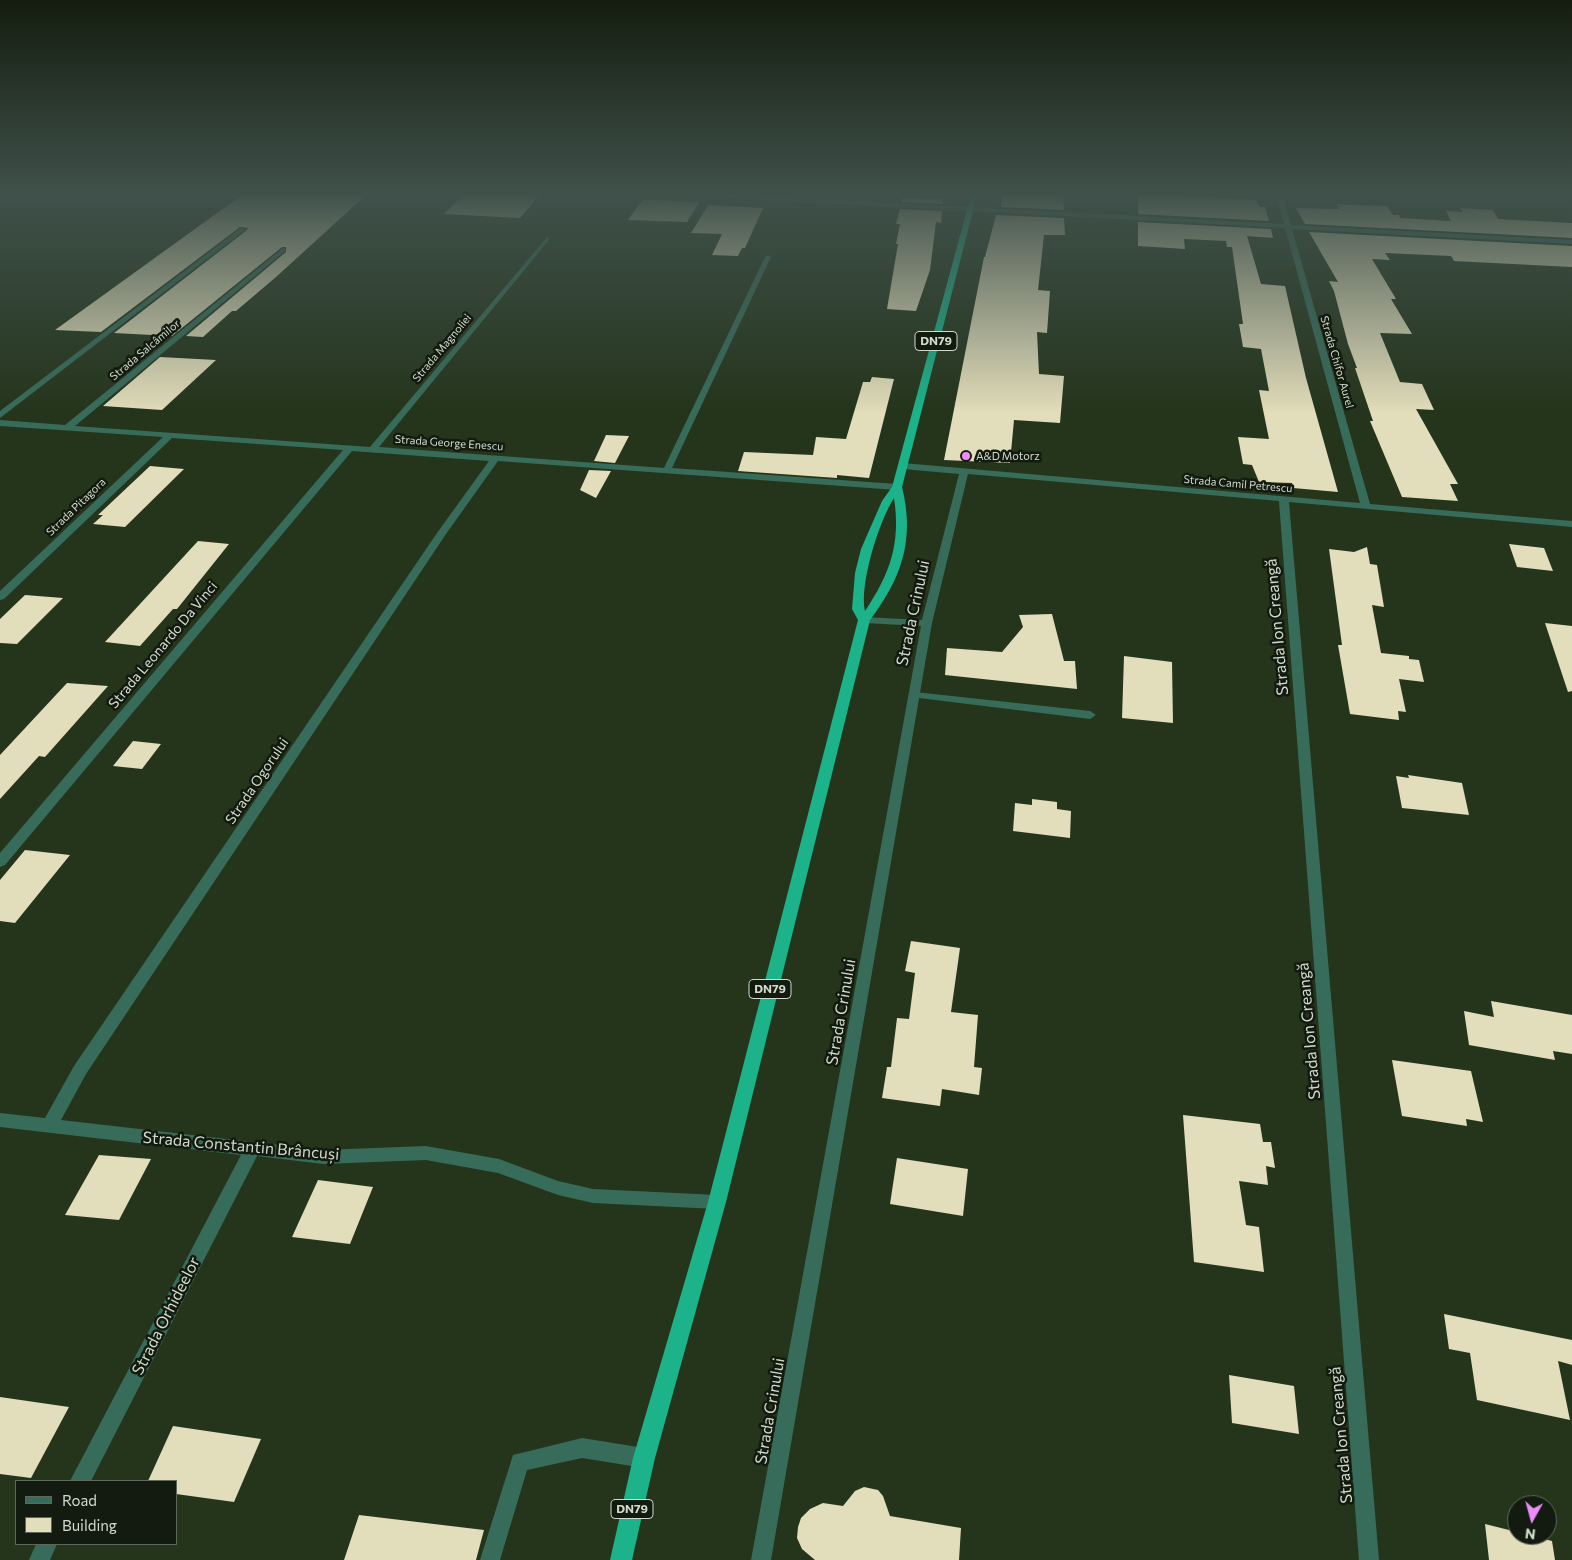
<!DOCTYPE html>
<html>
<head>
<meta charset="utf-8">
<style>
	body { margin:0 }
	#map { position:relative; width:1572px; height:1560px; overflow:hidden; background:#25351c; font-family:Commissioner,sans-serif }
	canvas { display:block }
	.legend { position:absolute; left:15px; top:1480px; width:162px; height:65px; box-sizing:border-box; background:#131a0f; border:1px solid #5f675b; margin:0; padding:6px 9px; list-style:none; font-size:15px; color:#d1dbcc }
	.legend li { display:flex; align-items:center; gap:10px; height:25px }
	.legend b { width:25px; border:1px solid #5f675b }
	.north { position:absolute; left:1507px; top:1495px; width:50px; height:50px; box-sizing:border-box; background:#131a0f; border:1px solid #5f675b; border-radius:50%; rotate:187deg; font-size:14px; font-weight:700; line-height:20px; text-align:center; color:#d1dbcc }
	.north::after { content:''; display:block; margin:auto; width:18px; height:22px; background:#ec8cfb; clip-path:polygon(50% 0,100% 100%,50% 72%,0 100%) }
</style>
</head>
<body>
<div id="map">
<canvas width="1572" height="1560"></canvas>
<ul class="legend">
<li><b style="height:6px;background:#386c5a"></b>Road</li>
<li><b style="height:14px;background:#e2ddba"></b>Building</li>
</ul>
<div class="north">N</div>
</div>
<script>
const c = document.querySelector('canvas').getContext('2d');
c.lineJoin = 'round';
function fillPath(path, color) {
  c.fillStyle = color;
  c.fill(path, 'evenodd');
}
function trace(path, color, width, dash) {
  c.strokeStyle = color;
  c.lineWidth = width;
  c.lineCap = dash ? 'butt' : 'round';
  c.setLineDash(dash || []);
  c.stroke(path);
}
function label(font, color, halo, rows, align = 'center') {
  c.font = font + ' Commissioner,sans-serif';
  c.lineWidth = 5;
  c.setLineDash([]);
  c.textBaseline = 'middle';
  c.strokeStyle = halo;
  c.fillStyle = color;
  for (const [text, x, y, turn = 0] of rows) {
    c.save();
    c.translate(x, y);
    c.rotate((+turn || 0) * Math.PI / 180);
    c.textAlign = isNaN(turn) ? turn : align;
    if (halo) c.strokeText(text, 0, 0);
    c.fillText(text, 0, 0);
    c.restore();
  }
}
fillPath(new Path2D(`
	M242,195H366L276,277L236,311H232L203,337L186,336L286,252V247H282L172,336L114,333L247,230L248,228L240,227L101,332L55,330Z
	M463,195H540L520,218L444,214Z
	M1002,195H1063L1064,210L1001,207Z
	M1138,195H1176L1256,200L1260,207H1265L1269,221L1138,214Z
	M903,198L943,199V204L902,202Z
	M643,199L678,201L699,202L687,222L628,220Z
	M1336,204L1387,206L1393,215H1399L1400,218L1451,221L1446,211L1463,212L1460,208L1493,210L1498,219L1572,223V238L1305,224L1296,208L1339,209Z
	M708,205L763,208L745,248H742L738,256L712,255L722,234L691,233Z
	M900,209L942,211L941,223L936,222L930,270L916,311L887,309L898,244H896L900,224H896Z
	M996,215L1064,218L1065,235H1044L1038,290L1050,291L1047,333L1037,332L1039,374L1064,376L1060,423L1014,420L1010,463L944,460L984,257H985Z
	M1138,222L1271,229L1273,238L1247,236L1261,284L1285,286L1306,378L1338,492L1293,488L1292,483L1259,482L1252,465L1243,464L1238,437L1269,439L1259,390L1269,391L1261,349L1243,347L1239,324H1243L1232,247H1227L1226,241L1184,239L1185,249L1138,246Z
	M1309,232L1572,246V267L1454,261L1451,256L1385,253L1390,260L1372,259L1396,299H1391L1412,334L1380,333L1400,382L1422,384L1434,410L1416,409L1458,484H1450L1458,501L1402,497L1370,421H1373L1355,368H1357L1348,344L1334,291L1329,281L1338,282Z
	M160,357L216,360L162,410L103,406Z
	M872,377L894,379L869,478L837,475V478L738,471L744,452L813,455L816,437L846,439L863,382H870Z
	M606,435L629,436L615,463L594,461Z
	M150,466L184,469L125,527L93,524L103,515H98Z
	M589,470L611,471L596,498L580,490Z
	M198,541L229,544L177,609H173L140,646L105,642Z
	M1509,544L1544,548L1553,571L1517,567Z
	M1367,547L1370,564L1377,565L1384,607L1372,605L1381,653L1409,656V659L1419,660L1424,682L1399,679L1406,712L1398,711L1399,720L1350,714L1338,645H1342L1329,549L1354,552Z
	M25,595L63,598L17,644L0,643V619Z
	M1052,614L1064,661H1075L1077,689L945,675L947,648L1002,652L1023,627L1019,615Z
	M1545,623L1572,626V691L1568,692Z
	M1124,656L1172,662L1173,723L1122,718Z
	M67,683L108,686L45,757L39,756L0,799V755Z
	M133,741L161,744L142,769L113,766Z
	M1408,775L1462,783L1469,815L1402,808L1396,776L1409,778Z
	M1032,799L1057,802V809L1071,811L1070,838L1013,831L1015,803L1032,805Z
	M25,850L70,855L15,923L0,921V880Z
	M911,941L960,948L951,1012L978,1015L974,1067L982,1068L979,1095L942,1089L940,1106L882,1098L887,1067H891L897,1018L909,1019L915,973L905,971Z
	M1491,1001L1572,1015V1054L1553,1051L1555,1060L1469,1045L1464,1011L1494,1017Z
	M1392,1060L1471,1071L1483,1122L1466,1119L1467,1126L1402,1116Z
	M1183,1115L1260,1124L1263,1142H1271L1275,1168L1266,1166L1268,1185L1239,1181L1246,1225L1259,1227L1264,1272L1194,1262Z
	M99,1155L151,1159L119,1220L65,1215Z
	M897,1158L968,1169L963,1216L890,1204Z
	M318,1180L373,1187L350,1244L292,1237Z
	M1444,1314L1572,1340V1365L1558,1361L1570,1420L1477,1400L1470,1353L1449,1349Z
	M1229,1375L1294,1386L1299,1434L1232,1423Z
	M0,1397L69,1407L31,1478L0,1474Z
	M173,1426L261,1439L234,1502L176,1494V1481H148Z
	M864,1487L878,1490L883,1496L890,1516L961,1528L959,1560H815L802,1549L797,1538L798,1527L801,1518L810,1509L823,1503L843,1506L855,1491Z
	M359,1515L484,1530L476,1560H344Z
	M1485,1524L1517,1532V1535H1528L1552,1541L1555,1560H1489Z`), '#e2ddba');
fillPath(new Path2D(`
	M915,692L1090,711L1096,715L1090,719L911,697L909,695L911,693Z
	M582,1438L644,1448L651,1451L654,1458L651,1465L644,1468L582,1458L527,1470L500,1560H480L513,1455Z`), '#386c5a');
fillPath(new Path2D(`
	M706,195H743L1284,224L1276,195H1282L1291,225L1572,240V244L1292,229L1370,504L1572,521V527L1289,502L1379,1560H1359L1279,501L968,474L932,623L771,1560H751L921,626L864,623L859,620L864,617L922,620L959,474L903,469L898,466L903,463L1360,503L1285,228L709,197Z
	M241,228L246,229L0,418V411Z
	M547,237L549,238V240L379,447L664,468L765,257L768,255L771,257L672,468L897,484L902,487L897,490L498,461L446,534L86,1074L61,1120L323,1150L426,1146L499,1159L558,1181L593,1189L717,1195L723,1197L726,1202L723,1207L717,1209L593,1203L558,1195L498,1173L426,1160L323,1164L257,1156L91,1481H70L241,1155L0,1127V1113L45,1118L74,1066L437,533L489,461L352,451L5,865L0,867V853L343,450L172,438L4,599L0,600V591L163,437L0,426V420L65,425L283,248L285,249V251L75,426L370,447Z
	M36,1544H57L50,1560H29Z`), '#386c5a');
fillPath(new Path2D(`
	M971,195H977L902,487C915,539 902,578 870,620L726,1202L655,1458L632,1560H610L633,1458L708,1202L858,620L852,609L855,573L861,549L882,501L892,487ZM894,498C901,543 890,574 865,611C859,585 879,521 894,498Z`), '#1cb28a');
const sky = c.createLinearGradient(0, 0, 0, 413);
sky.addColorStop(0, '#141d0f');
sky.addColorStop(0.47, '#40514b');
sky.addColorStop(1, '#40514b00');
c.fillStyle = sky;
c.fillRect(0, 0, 1572, 413);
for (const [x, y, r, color] of [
	[966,456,5,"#ec8cfb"]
]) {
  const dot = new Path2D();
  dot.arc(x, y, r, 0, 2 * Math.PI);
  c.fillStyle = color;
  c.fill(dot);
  trace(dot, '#131a0f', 2);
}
label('11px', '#d1dbcc', '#131a0f', [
	["Strada Magnoliei",442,348,-50],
	["Strada Salcâmilor",145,350,-40],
	["Strada Chifor Aurel",1337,362,74],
	["Strada George Enescu",449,443,4],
	["Strada Camil Petrescu",1238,484,5],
	["Strada Pitagora",76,507,-44]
]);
label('11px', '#d1dbcc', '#131a0f', [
	["A&D Motorz",976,456]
], 'left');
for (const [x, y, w] of [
	[936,341,42],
	[770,989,42],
	[632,1509,42]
]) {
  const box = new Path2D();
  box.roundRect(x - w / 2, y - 9.5, w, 19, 4);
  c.fillStyle = '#131a0f';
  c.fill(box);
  trace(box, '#d1dbcc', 1);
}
label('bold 12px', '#d1dbcc', null, [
	["DN79",936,341],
	["DN79",770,989],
	["DN79",632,1509]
]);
label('14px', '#d1dbcc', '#131a0f', [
	["Strada Leonardo Da Vinci",163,645,-50],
	["Strada Ogorului",257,781,-56]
]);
label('16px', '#d1dbcc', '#131a0f', [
	["Strada Crinului",913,613,-78],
	["Strada Ion Creangă",1277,627,-95],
	["Strada Crinului",841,1012,-80],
	["Strada Ion Creangă",1309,1031,-95],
	["Strada Constantin Brâncuși",241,1146,5],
	["Strada Orhideelor",166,1316,-63],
	["Strada Crinului",770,1411,-80],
	["Strada Ion Creangă",1341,1435,-95]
]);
</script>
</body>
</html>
